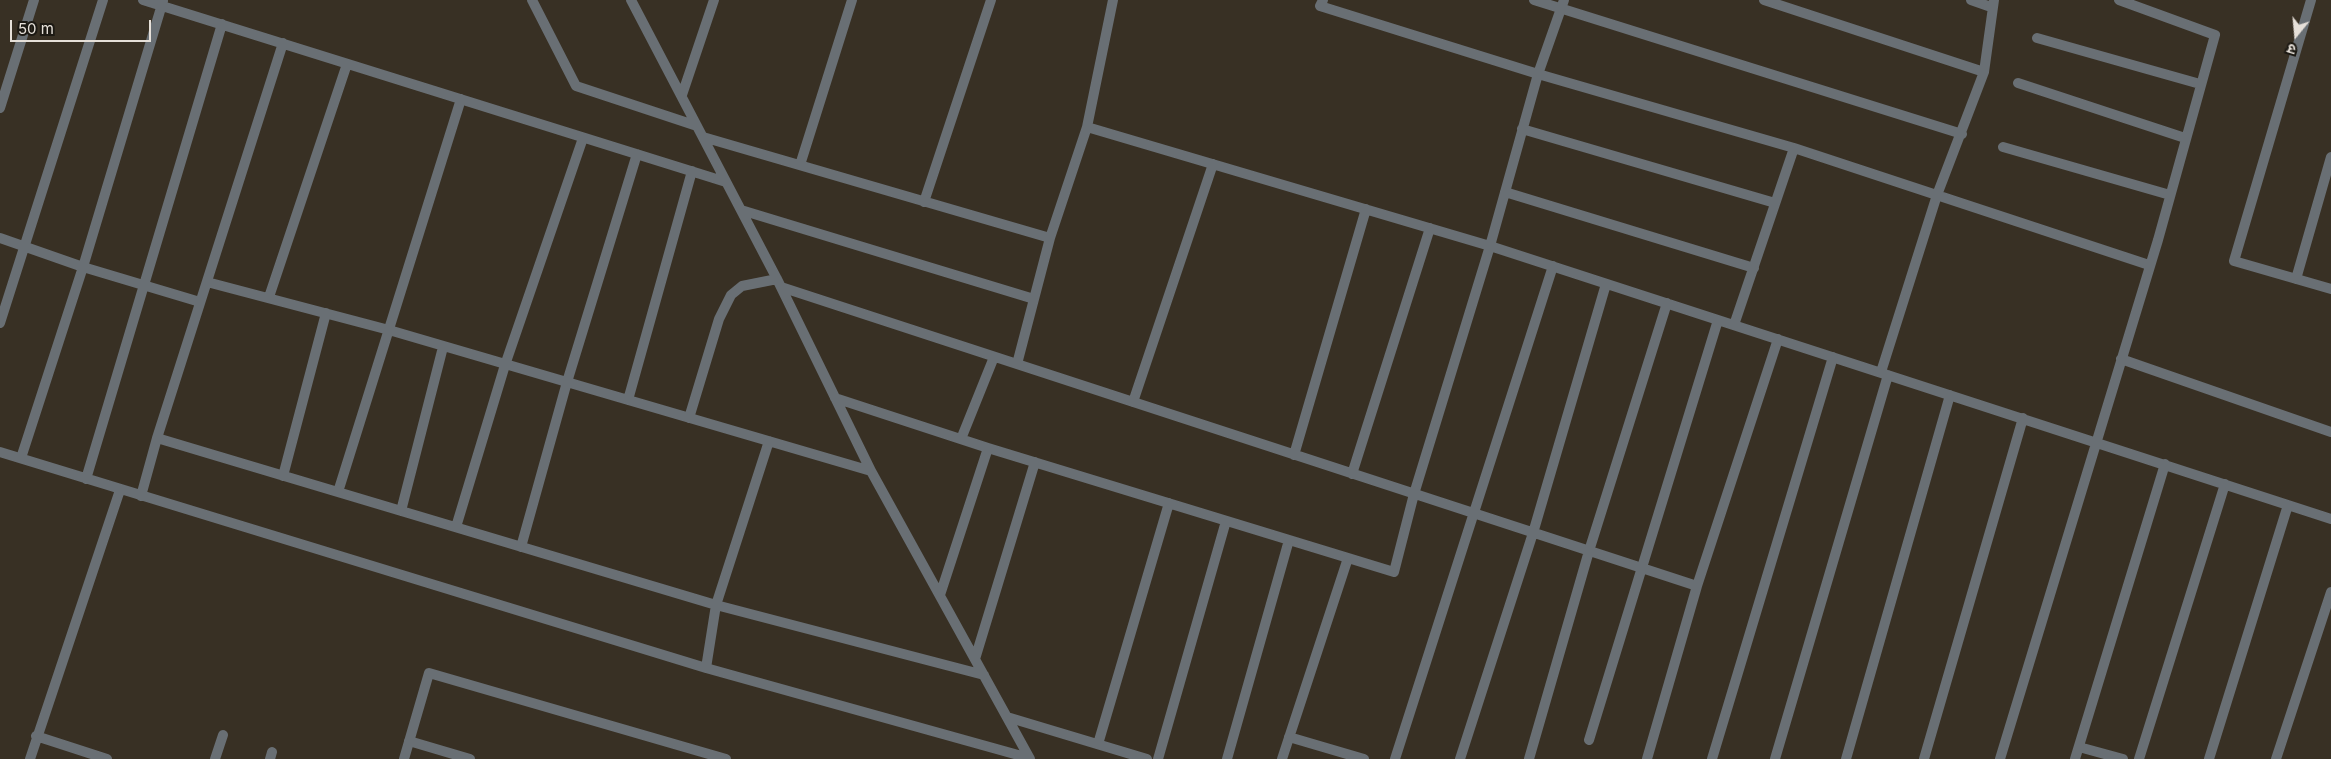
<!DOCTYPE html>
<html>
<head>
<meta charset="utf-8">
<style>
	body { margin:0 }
	#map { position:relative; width:2331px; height:759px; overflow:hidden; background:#383024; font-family:Inter,"Noto Sans Devanagari",sans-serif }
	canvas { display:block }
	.north { position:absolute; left:2271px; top:10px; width:50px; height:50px; -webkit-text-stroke:4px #1c1913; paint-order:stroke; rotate:197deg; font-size:14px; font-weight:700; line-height:20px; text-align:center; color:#e6e0d9 }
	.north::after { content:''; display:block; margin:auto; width:18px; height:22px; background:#e6e0d9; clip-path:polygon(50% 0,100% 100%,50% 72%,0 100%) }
	.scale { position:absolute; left:10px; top:20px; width:141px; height:22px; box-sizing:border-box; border:2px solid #e6e0d9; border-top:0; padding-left:6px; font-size:15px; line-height:18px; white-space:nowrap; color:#e6e0d9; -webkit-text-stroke:4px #1c1913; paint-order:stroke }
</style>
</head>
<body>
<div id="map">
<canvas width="2331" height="759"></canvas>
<div class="north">उ</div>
<div class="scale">50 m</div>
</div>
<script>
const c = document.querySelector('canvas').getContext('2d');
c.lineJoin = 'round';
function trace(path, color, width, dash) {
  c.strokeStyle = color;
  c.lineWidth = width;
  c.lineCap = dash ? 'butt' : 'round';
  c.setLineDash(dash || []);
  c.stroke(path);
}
trace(new Path2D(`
	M143,0L726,182
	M532,0L576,86L697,126
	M631,0L777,279L871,471L1030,759
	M1323,0L1320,6L1538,74L1794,148L2149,265
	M1534,0L1962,134
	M1764,0L1984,72
	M1971,0L1991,7
	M2311,0L2234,261L2331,289
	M2037,38L2200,84
	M2018,83L2185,138
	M682,95L714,0
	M0,108L34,0
	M1087,127L1490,246L2331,519
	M1522,129L1775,203
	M703,137L1050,238
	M2003,147L2170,195
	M800,165L852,0
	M1505,192L1754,268
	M924,202L991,0
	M741,210L1034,299
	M0,238L83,267L200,302
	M2296,279L2331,157
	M207,282L389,330L871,471
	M781,287L1697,586
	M269,297L347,64
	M0,323L103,0
	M1734,325L1794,148
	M2121,359L2331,432
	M1017,364L1050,238L1087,127L1113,0
	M1881,372L1937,195L1984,72L1994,0
	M835,398L988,448L1394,572L1414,494L1490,246L1538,74L1564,0
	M628,400L692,171
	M1133,402L1213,164
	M689,418L719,319L731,295L742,286L777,279
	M157,438L716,605L984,675
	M961,439L994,357
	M0,452L706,668L1029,758
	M1294,455L1366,209
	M21,458L83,267L163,1
	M1352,474L1430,228
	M283,476L326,313
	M86,479L222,24
	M338,492L461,99
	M141,496L157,438L283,43
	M401,511L443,347
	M456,527L505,365L583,138
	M521,547L567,382L637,154
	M940,595L988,448
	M975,659L1035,462
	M706,668L716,605L769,441
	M1007,717L1147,759
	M36,736L107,759
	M1289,737L1364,759
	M1589,740L1718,320
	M409,741L470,759
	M1098,744L1169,503
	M2079,747L2123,759
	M30,759L120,490
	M215,759L223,735
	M270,759L272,752
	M404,759L429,673L726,759
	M1158,759L1226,521
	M1227,759L1289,540
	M1282,759L1348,558
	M1395,759L1553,266
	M1460,759L1533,533L1606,284
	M1529,759L1589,551L1667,303
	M1647,759L1697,586L1778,339
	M1712,759L1833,357
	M1775,759L1888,375
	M1846,759L1950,395
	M1924,759L2023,418
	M2000,759L2158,240L2215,35L2119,0
	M2075,759L2165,464
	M2139,759L2225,484
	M2209,759L2288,505
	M2276,759L2331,592`), '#696f74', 10);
</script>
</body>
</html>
